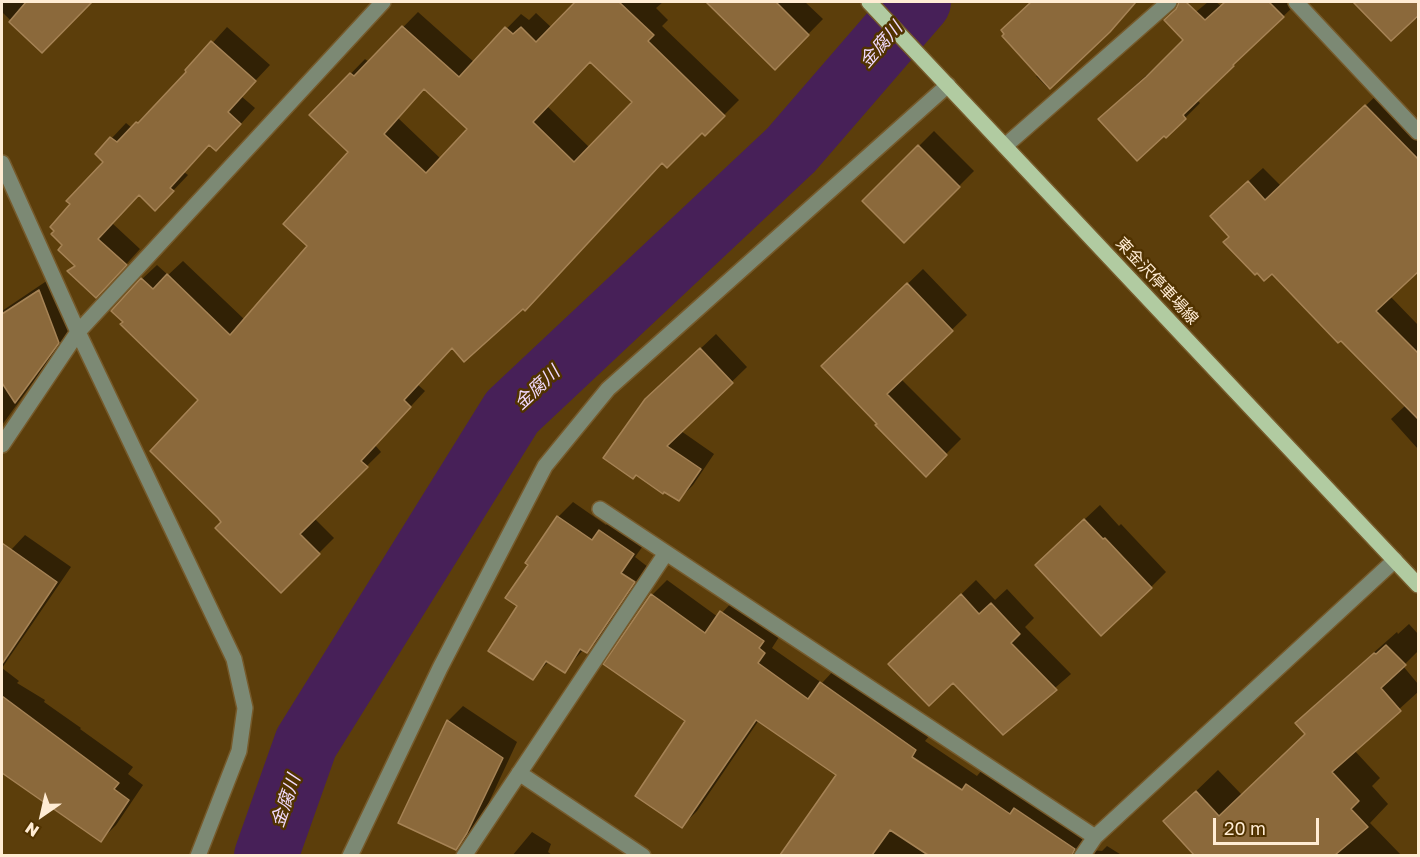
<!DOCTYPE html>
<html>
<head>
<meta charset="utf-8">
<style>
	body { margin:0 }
	#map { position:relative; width:1420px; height:857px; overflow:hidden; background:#5c3e0b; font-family:"Golos Text",sans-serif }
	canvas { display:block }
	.frame { position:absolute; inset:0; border:3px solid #ffecd4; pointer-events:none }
	.north { position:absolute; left:12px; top:785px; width:60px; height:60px; -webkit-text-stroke:4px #513300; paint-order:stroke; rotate:214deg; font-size:16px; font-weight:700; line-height:24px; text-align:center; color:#ffecd4 }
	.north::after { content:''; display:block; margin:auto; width:21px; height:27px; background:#ffecd4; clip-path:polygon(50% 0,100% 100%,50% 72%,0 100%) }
	.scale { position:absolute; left:1213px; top:818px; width:106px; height:27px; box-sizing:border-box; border:3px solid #ffecd4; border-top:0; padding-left:8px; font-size:18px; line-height:21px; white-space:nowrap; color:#ffecd4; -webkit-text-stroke:4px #513300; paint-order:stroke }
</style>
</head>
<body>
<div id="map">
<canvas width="1420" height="857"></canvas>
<div class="frame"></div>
<div class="north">N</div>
<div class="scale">20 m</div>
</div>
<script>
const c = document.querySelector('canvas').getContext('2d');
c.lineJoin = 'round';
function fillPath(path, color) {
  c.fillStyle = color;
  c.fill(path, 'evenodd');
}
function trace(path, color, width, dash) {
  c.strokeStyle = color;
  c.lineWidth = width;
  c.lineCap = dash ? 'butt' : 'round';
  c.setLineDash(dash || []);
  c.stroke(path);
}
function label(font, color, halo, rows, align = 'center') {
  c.font = font + ' "Golos Text","Noto Sans JP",sans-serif';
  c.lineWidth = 5;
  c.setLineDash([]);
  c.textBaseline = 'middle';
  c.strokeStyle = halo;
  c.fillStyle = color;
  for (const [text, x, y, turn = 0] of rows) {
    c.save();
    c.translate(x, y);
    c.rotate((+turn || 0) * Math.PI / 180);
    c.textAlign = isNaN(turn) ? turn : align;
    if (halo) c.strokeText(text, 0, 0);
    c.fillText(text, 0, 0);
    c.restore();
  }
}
fillPath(new Path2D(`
	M2,2H91L42,51L2,12Z
	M577,2H663L656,8L668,20L662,26L739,100L705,134L702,131L663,162L523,307L453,346L417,384L425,391L375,445L381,452L314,518L334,538L281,591L223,523L200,400L142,279L157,265L168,275L183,261L245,320L309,246L350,152L311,115L365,59L369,62L418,12L474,62L521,14L529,20L536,13L552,28ZM590,60L634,102L590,148L547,106ZM425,88L470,128L441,159L398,118Z
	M708,2H805L823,19L775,68Z
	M1032,2H1137L1048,88L1036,76L1039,74L1003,30Z
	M1208,2H1216L1221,6L1226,2H1298L1197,100L1200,103L1185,118L1115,104L1185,40L1191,16Z
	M1355,2H1418V21L1415,17L1391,39Z
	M227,27L270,65L241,96L255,108L231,135L210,144L184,172L188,175L170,194H139L112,223L140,249L111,281L69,271L76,265L105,162L97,154L126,123L132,128L152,108L153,109Z
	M1381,91L1418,130V269L1390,296L1418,325V449L1391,419L1406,405L1272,272L1231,237L1227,201L1263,168L1281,186Z
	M934,131L974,171L904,241L864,201Z
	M923,269L967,315L901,379L961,439L926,474L879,424L838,351Z
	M54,276L73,327L2,425V311Z
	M716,334L747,367L681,431L714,454L693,485L679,499L665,490L662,385Z
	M573,502L606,525L615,516L648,539L635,557L648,567L602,637L587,651L584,649L564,671L549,661L533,678L519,606L558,517Z
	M1100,505L1119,526L1121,524L1166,572L1151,587L1052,550Z
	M25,535L71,567L2,668L19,681L17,683L45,700L44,702L81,728L80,729L133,767L128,774L143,785L116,825L101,840L5,774L4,775L2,774V562L11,550Z
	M667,580L718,617L736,598L778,626L773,633L779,637L772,648L822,683L836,668L930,735L925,741L977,776L982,770L1025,800L1030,795L1089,834L1092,850L1102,851L1107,846L1123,856H780L838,775L759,720L697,811L682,826L687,720L652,595Z
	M976,580L995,600L1007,589L1034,618L1025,627L1071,674L1003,733L953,681L905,649Z
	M1409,624L1418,634V651L1403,666L1418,684V692L1354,750L1380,778L1372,786L1388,804L1370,823L1402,856H1196L1165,821L1218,770L1242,795L1306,733L1297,723L1319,701L1397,632L1398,634Z
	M463,706L517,742L482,817L471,833L456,848L400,822L448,721Z
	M532,832L551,844L548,852L553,856H512Z`), '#0007');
trace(new Path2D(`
	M266,856L306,743L512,412L791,150L919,2`), '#472058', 64);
const building = new Path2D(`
	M26,2H92L42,53L9,22Z
	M575,2H619L654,35L648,41L725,116L705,136L702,133L667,168L662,163L525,311L523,309L464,362L452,348L404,400L411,407L361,461L368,467L300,534L320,554L281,593L215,528L221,522L218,518L150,451L198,400L120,324L123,322L111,311L141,278L153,289L167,274L230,335L307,246L283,224L348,152L309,115L350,73L354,76L402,26L459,77L505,27L513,34L521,27L536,42ZM590,62L632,102L574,162L533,122ZM424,89L467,129L426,173L384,134Z
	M706,2H776L809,35L775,70Z
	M1031,2H1136L1110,32L1050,89L1002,36L1004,34L1001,30Z
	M1179,2H1186L1205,20L1225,2H1269L1284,17L1233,65L1234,66L1183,115L1186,119L1166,138L1164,136L1137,161L1098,119L1146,77L1183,40L1164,20L1176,9Z
	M1353,2H1419V15L1391,41Z
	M211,41L256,81L228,112L241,124L216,151L209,145L170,188L174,191L155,211L139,195L98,239L127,265L96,298L67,271L75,266L58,250L62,245L51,234L54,231L50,227L70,204L66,201L103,162L95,154L110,137L117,142L136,122L138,123L186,72L185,70Z
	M1365,105L1419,160V271L1376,311L1419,354V420L1341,341L1338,343L1272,274L1264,281L1257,273L1255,275L1223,242L1229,237L1210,216L1248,181L1265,200Z
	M918,145L960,187L904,243L862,201Z
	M907,283L953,331L887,394L947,455L926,477L875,425L877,424L821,366Z
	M39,290L59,343L15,403L2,383V314Z
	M700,348L733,383L667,446L701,469L679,501L664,492L663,494L636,475L633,479L603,458L645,399Z
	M557,516L592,540L599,530L634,554L621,573L635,582L587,653L580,649L565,673L546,661L533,680L488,651L517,606L505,598L528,565L525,563Z
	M1084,519L1103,539L1105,538L1152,588L1101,636L1035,565Z
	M2,543L57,582L2,664Z
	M651,594L705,633L720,611L764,641L759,648L765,653L758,663L808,699L820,682L916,750L912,757L962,790L966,784L1010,814L1014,808L1075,849L1072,855H928L890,830L872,855H780L836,775L756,720L682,828L635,796L685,721L603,664Z
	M961,594L979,614L991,603L1020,634L1011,643L1057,690L1003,735L953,683L929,706L888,664Z
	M1386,645L1406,665L1381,688L1401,711L1332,772L1359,801L1351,809L1368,827L1335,855H1194L1163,821L1196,791L1219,816L1305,734L1295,723L1374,653L1376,654Z
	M2,696L119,783L114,789L129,800L101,842L2,773Z
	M447,720L503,758L467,833L456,850L398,823Z`);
fillPath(building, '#8b693b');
trace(building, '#a68355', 1.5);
const minor = new Path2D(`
	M1296,2L1418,132
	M1005,146L1169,2
	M2,163L78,332L234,659L245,708L239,751L198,856
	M2,445L78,332L383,2
	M600,509L1095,837
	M519,773L643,856
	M350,856L440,668L545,466L608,389L948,85
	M464,856L666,553
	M1082,856L1095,837L1395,560`);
const major = new Path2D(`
	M869,2L1418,585`);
trace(minor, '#765a2b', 18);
trace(major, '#765a2b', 18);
trace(minor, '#7c8974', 15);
trace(major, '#b1cba1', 15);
label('16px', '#ffecd4', '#513300', [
	["東金沢停車場線",1157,281,47]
]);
label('italic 18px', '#f2dbfe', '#513300', [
	["金腐川",881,45,-49],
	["金腐川",537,388,-43],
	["金腐川",286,801,-71]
]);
</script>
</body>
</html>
